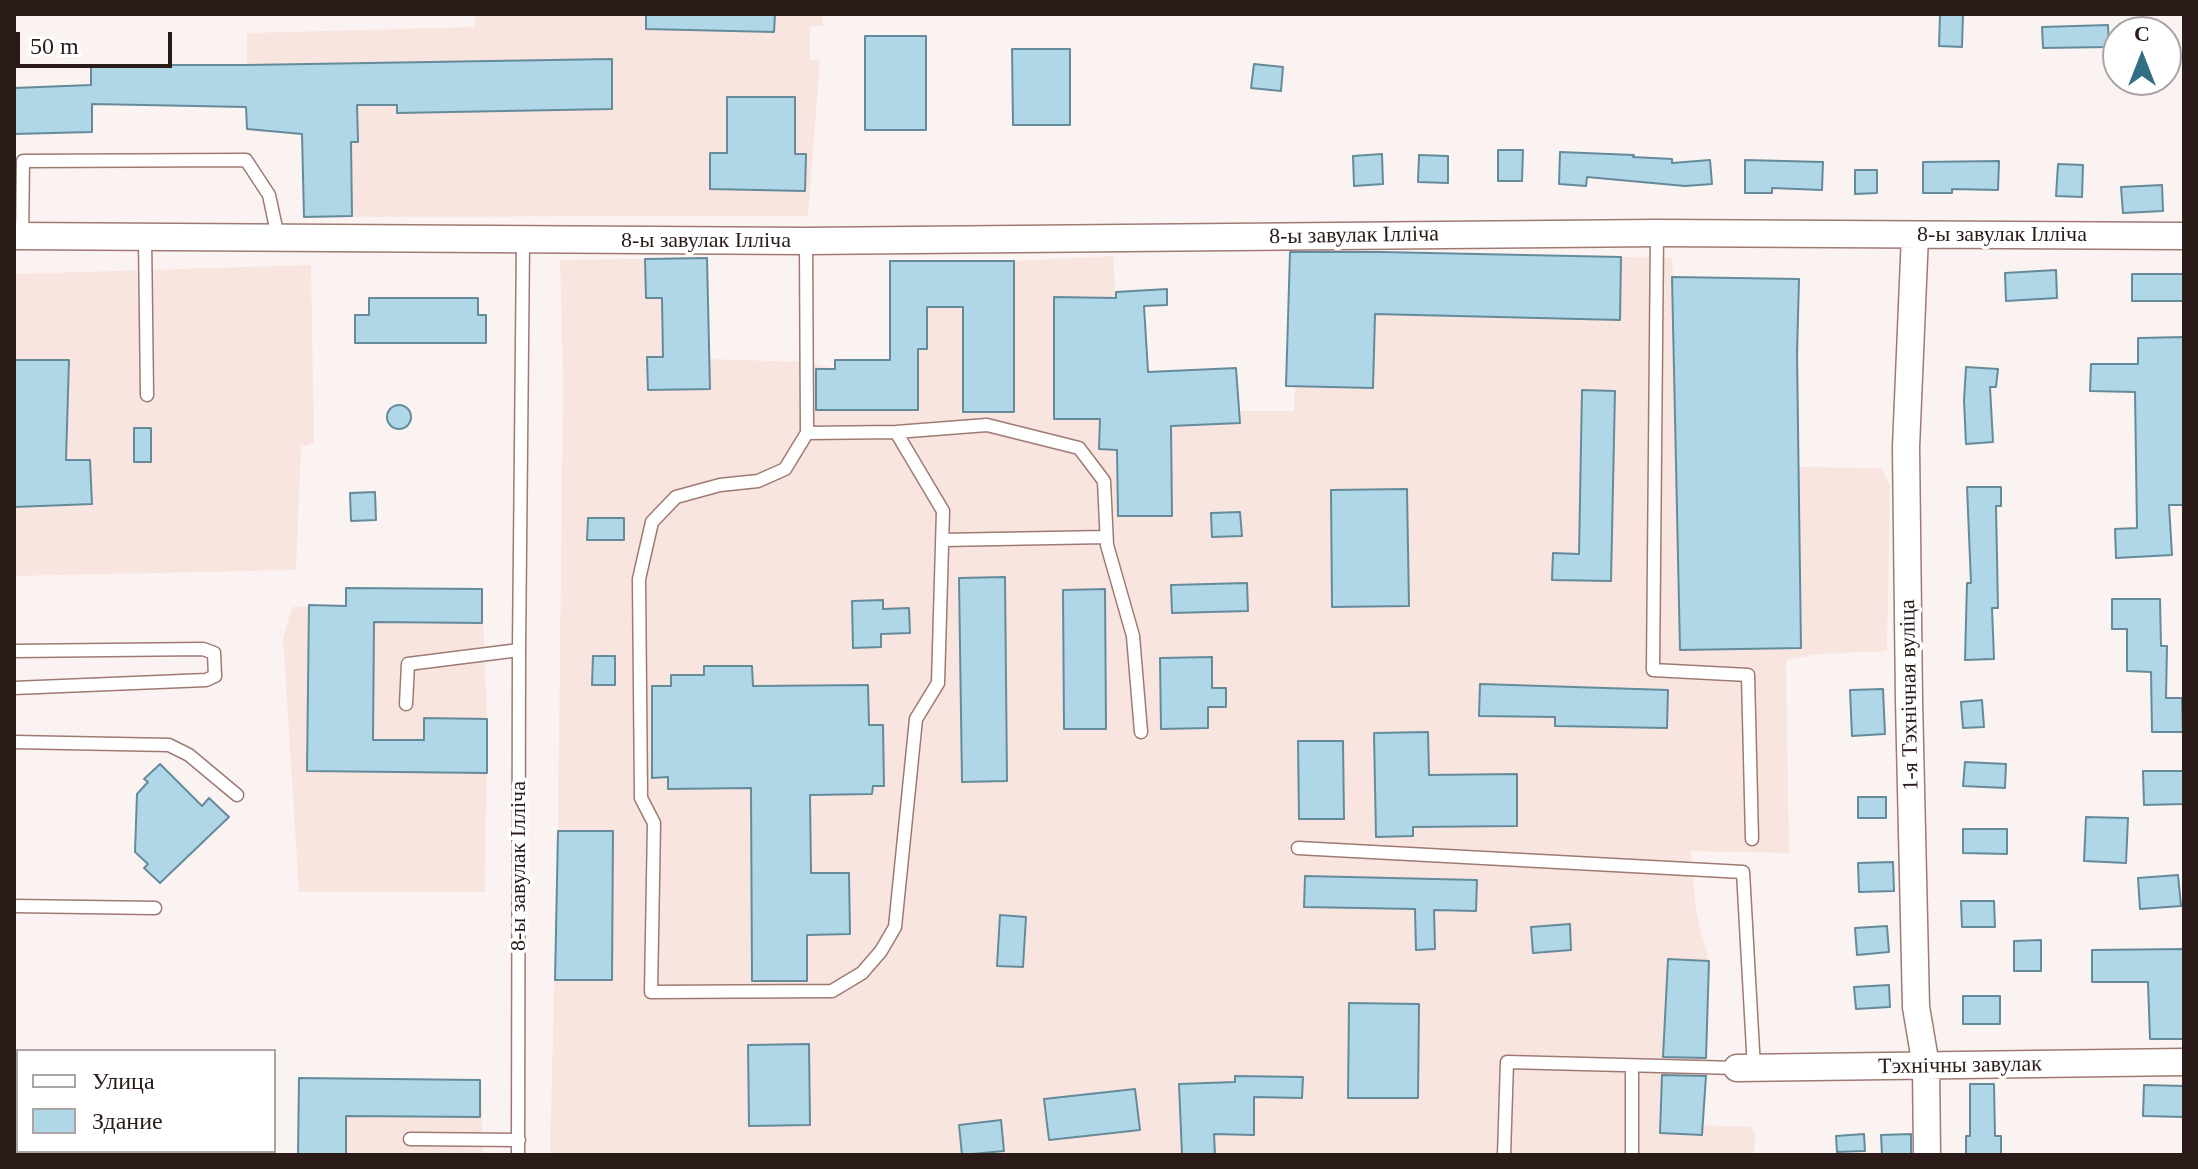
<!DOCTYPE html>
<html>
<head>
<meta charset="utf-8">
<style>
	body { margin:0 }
	#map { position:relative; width:2198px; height:1169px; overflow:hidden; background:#fbf3f1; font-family:Georgia,serif }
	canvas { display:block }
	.frame { position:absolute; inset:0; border:16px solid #2a1b18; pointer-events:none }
	.legend { position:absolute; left:16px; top:1049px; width:260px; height:104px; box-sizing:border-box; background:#fff; border:2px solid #aaa4a3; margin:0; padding:10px 14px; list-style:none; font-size:24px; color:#2a1b18 }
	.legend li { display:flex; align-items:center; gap:16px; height:40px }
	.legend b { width:40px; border:2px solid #aaa4a3 }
	.north { position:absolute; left:2102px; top:16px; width:80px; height:80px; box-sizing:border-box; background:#fff; border:2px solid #aaa4a3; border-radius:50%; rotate:0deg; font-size:22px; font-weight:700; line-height:32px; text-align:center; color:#2a1b18 }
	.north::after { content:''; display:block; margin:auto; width:28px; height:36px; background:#326f85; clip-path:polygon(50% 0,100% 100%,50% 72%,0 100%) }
	.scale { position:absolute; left:16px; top:32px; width:156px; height:36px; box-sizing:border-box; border:4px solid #2a1b18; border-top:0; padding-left:10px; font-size:24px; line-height:28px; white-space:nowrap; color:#2a1b18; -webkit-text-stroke:6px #fff; paint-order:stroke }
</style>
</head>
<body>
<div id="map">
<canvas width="2198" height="1169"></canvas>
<div class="frame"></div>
<ul class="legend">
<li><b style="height:10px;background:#fff"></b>Улица</li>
<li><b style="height:22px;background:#afd7e8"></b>Здание</li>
</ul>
<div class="north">С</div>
<div class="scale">50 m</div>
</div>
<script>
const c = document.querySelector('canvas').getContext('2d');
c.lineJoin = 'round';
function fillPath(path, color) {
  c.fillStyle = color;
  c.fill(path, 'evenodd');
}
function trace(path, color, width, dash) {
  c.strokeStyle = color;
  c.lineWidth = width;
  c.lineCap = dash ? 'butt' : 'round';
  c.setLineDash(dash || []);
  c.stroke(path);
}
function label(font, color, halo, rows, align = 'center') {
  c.font = font + ' Georgia,serif';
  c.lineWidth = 7;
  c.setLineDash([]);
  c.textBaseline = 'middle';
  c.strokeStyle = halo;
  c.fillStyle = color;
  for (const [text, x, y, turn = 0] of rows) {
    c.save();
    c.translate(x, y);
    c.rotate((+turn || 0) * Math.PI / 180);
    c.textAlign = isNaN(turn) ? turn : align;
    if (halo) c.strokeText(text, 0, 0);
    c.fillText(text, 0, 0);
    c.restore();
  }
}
fillPath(new Path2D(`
	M475,14H822L823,26H810V60H820L808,216L304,217L303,144L312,119L247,129V33L475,27Z
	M1290,249L1672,258L1673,277L1799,279V467L1881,468L1890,485L1887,651L1819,654L1786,660L1789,853L1691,851L1696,911L1709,961L1702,1125L1752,1127L1755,1136L1754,1155H550L558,831L563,379L560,260L707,258L709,359L807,362L835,369L890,360V261H1014L1113,256L1121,373L1239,423V411H1294L1295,386H1286Z
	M311,265L314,443L301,447L296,570L14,576V274Z
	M346,588L482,589L487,719L485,892H299L283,638L292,607L345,605Z
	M299,1078L481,1080L483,1155H298Z`), '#f9e5e0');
const building = new Path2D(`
	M646,14H775L774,32L646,29Z
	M1940,14H1963L1962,47L1939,46Z
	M2108,25L2109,47L2043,48L2042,27Z
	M865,36H926V130H865Z
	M1012,49H1070V125H1013Z
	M612,59V109L397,113V105H357L358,142H351L352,216L304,217L302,134L247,129L246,107L92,104V132L14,134V88L91,85V65H247Z
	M1254,64L1283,67L1281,91L1251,88Z
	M727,97H795V154H806L805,191L710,189V153H727Z
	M1498,150H1523L1522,181H1498Z
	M1560,152L1634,155L1633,157L1672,159V163L1710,160L1712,184L1685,186L1587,177L1586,186L1559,184Z
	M1382,154L1383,184L1354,186L1353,156Z
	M1419,155L1448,156V183L1418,182Z
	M1745,160L1823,162L1822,190L1772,188V193H1745Z
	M1999,161L1998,190L1952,189V193H1923V162Z
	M2058,164L2083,165L2082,197L2056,196Z
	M1855,170H1877V193L1855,194Z
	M2162,185L2163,211L2123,213L2121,187Z
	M1290,252H1381L1621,257L1620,320L1375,314L1373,388L1286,386Z
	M707,258L710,389L648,390L647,357H663L662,298H646L645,259Z
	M890,261H1014V412H963V307H927V349H918V410H816V369H835V360H890Z
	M2056,270L2057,298L2006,301L2005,273Z
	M2132,274H2184V301H2132Z
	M1672,277L1799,279L1797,354L1801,648L1680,650Z
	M1167,289V305L1144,306L1148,372L1236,368L1240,423L1171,426L1172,516H1118L1117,450L1099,449L1100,419H1054V297L1116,298V292Z
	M369,298H478V315H486V343H355V315H369Z
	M2184,337L2183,505H2169L2172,555L2116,558L2115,529L2137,528L2135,392L2090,391L2091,364H2138V338Z
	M14,360H69L66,460H90L92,504L14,507Z
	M1966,367L1998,369L1996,387H1990L1993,442L1966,444L1964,401Z
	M1582,390L1615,391L1611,581L1552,580L1553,553L1579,554Z
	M387 417a12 12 0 1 1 24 0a12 12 0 1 1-24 0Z
	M134,428H151V462H134Z
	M1967,487H2001V506H1996L1998,608H1992L1994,659L1965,660L1967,583H1971Z
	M1407,489L1409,606L1332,607L1331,490Z
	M375,492L376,520L351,521L350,493Z
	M1240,512L1242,536L1212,537L1211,513Z
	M588,518H624V540H587Z
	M1005,577L1007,781L962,782L959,578Z
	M1247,583L1248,611L1172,613L1171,585Z
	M346,588L482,589V623L374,622L373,740H424V718L487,719V773L307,771L309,605L346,606Z
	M1105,589L1106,729H1064L1063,590Z
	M2112,599H2160L2161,646H2167L2166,698H2182L2183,732H2152L2151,672L2127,671V629H2112Z
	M883,600V609L909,608L910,633L881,634V647L853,648L852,601Z
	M593,656H615V685H592Z
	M1212,657V688H1226V707H1208V728L1161,729L1160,658Z
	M704,666H752L753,686L868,685L869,725H883L884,786H873L872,794L810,795L811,873H849L850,934L807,935V981H752L751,788L668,789V777L652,778V686H671V675H704Z
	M1480,684L1668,690L1667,728L1555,726V717L1479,716Z
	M1883,689L1885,734L1852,736L1850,690Z
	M1982,700L1984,727L1963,728L1961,702Z
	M1428,732L1429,775L1517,774V826L1413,827V836L1376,837L1374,733Z
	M1298,741H1343L1344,819H1299Z
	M1965,762L2006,764L2005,788L1963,786Z
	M160,764L202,806L209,798L229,817L160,883L144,868L148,864L135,852L137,794L148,782L144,779Z
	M2143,771H2184V804L2144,805Z
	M1858,797H1886V818H1858Z
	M2086,817L2128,818L2126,863L2084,861Z
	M1963,829H2007V854L1963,853Z
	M558,831H613L612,980H555Z
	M1893,862L1894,891L1859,892L1858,863Z
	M2178,875L2181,906L2140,909L2138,878Z
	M1305,876L1477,880L1476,911L1434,910L1435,949L1416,950L1415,909L1304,907Z
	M1961,901H1994L1995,927H1962Z
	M1000,915L1026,917L1023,967L997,966Z
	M1570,924L1571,950L1533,953L1531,927Z
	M1887,926L1889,952L1857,955L1855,928Z
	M2041,940V971H2014V941Z
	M2184,949V1039H2150L2148,982H2092V950Z
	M1668,959L1709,961L1706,1058L1663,1057Z
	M1889,985L1890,1007L1856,1009L1854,987Z
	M1963,996H2000V1024H1963Z
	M1349,1003L1419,1004L1418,1098H1348Z
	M809,1044L810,1125L749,1126L748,1045Z
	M1662,1075L1706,1076L1702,1135L1660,1133Z
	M1235,1076L1303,1077L1302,1098L1254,1097V1135L1214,1134L1215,1155H1182L1179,1084L1235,1082Z
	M299,1078L480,1080V1117L346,1116V1155H298Z
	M1970,1084H1994L1995,1136H2001V1155H1966V1136H1970Z
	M2144,1085L2184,1086V1117L2143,1116Z
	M1135,1089L1140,1130L1049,1140L1044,1099Z
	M1001,1120L1004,1151L962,1155L959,1125Z
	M1864,1134L1865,1151L1837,1152L1836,1136Z
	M1911,1134V1155H1882L1881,1135Z`);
fillPath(building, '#afd7e8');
trace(building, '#658b9b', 2);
const lane = new Path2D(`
	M1657,233L1653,670L1748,675L1752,839
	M22,237L23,161L246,160L269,195L278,237
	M145,237L147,395
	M806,241L807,433L785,469L758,481L720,485L676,497L652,522L639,579L641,798L654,823L651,992L832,991L862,973L881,951L895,927L916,719L938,683L943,511L896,432
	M807,433L896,432L987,425L1079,448L1104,481L1107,545L1133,636L1141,732
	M942,540L1106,537
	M14,651L203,649L214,653L215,676L206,680L14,688
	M406,704L408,664L519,650
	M14,742L169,745L189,755L237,795
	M1298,848L1743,872L1754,1068
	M14,906L155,908
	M1632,1067V1155
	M410,1139L519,1140
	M518,1155L519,650L523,241
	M1504,1155L1507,1062L1737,1068`);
const street = new Path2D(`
	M1915,235L1906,447L1909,701L1916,1007L1926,1066L1927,1155
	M14,236L806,241L1657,233L2184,236
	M1737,1068L2184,1062`);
trace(lane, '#9f7a72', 15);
trace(street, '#9f7a72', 29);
trace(lane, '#fff', 12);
trace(street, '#fff', 26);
label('22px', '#2a1b18', '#fff', [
	["8-ы завулак Ілліча",2002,235],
	["8-ы завулак Ілліча",1354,236,-1],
	["8-ы завулак Ілліча",706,241],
	["1-я Тэхнічная вуліца",1910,695,-91],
	["8-ы завулак Ілліча",519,866,-90],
	["Тэхнічны завулак",1960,1066,-1]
]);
</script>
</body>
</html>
